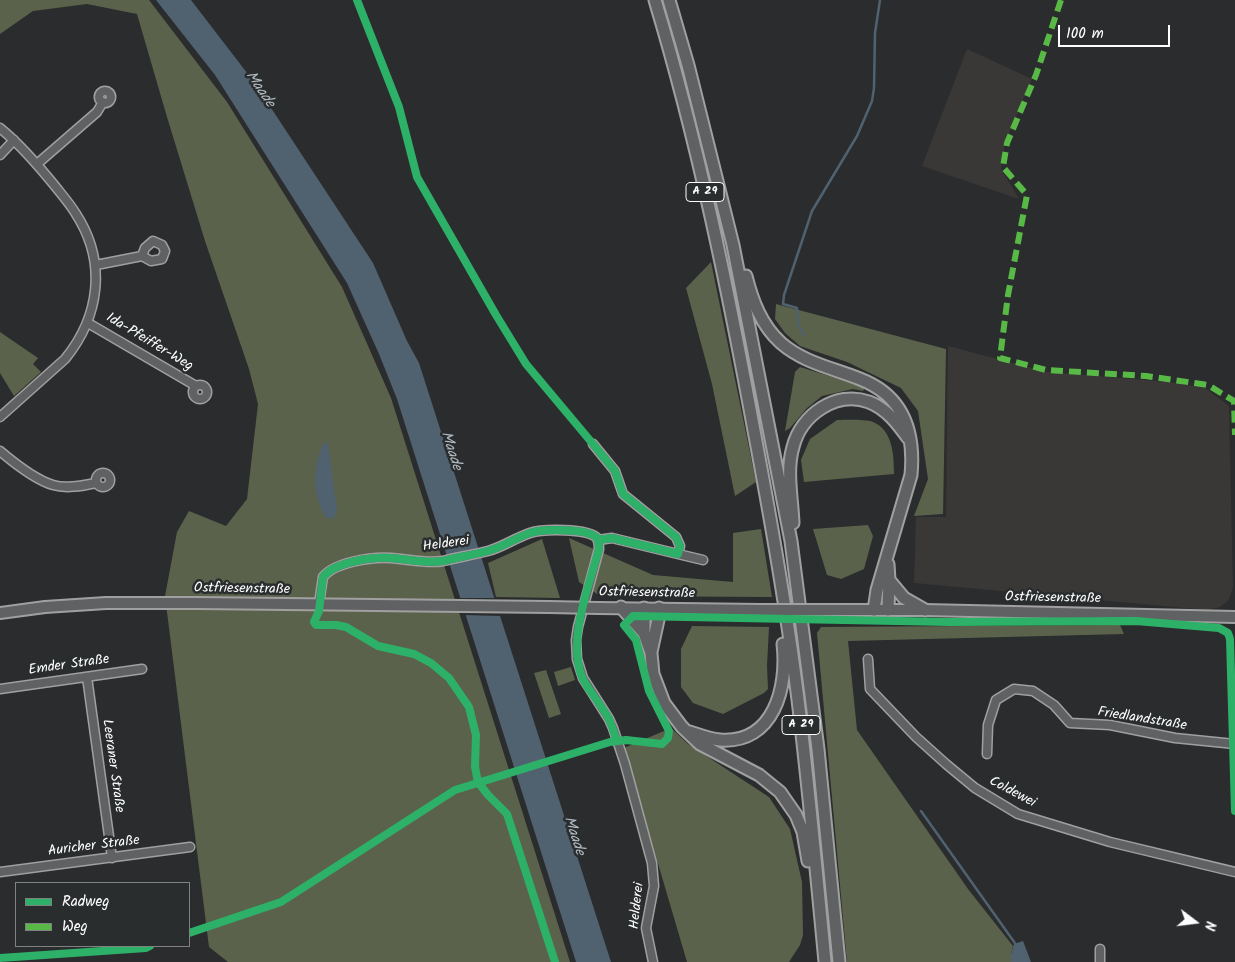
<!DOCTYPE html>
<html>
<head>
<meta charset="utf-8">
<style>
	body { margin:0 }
	#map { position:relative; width:1235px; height:962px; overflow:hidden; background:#2b2c2d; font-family:Kalam,sans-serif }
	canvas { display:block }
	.legend { position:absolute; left:15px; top:882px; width:175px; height:65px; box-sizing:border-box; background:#2a2d2e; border:1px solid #7f8182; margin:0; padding:6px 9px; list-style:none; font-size:15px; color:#fff }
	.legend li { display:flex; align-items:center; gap:10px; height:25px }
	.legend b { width:25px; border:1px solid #7f8182 }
	.north { position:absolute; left:1170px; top:897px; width:50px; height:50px; -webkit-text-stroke:4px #2a2d2e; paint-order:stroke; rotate:105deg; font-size:14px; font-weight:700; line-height:20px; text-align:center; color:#fff }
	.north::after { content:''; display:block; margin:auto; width:18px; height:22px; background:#fff; clip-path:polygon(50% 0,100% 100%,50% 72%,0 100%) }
	.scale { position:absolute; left:1058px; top:25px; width:112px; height:22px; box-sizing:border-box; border:2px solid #fff; border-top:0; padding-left:6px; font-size:15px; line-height:18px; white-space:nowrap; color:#fff; -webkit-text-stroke:4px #2a2d2e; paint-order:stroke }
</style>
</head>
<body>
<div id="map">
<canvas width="1235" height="962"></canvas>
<ul class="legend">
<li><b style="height:6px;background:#2db169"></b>Radweg</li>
<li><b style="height:6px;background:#58b947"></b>Weg</li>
</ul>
<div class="north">N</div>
<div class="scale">100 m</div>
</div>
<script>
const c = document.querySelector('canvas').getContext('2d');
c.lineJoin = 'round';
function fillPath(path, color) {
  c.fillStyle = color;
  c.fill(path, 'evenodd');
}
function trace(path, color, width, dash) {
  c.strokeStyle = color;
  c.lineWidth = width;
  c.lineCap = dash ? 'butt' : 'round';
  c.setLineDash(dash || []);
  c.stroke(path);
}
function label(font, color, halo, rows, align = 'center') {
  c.font = font + ' Kalam,sans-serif';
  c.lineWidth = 5;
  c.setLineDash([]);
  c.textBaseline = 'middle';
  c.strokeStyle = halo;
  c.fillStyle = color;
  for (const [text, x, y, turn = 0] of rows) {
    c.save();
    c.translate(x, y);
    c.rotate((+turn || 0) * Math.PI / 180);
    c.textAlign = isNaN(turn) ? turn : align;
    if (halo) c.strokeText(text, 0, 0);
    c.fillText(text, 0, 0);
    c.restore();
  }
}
fillPath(new Path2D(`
	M967,49L1032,79L1005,143L1001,169L1019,199L922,166Z
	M948,346L1047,372L1169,382L1205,388L1229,406L1233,588L1228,601L1220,607L1207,610L914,583L916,517H946Z`), '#393836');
fillPath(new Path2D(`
	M0,0H149L227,102L342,287L391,398L570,962H228L209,947L165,596L177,532L189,511L226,526L247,499L258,404L249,369L205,241L167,117L137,14L87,4L33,11L0,34Z
	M711,262L756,482L735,496L712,384L686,288Z
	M776,304L946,349L943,514L914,516L928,479L918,411L901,388L847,362L800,346L785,333L775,319Z
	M0,332L38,358L33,364L41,372L14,396L0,373Z
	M800,367L865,387L863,391L853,389L822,396L807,408L790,428L785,431L795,372Z
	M837,420C846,420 865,419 873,422C893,430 894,456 894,474L804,482L801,460L810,439Z
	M868,525L873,536L864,569L841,579L827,575L813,529Z
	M761,529L772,597L600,596L579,582L569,538L653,575L733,582V533Z
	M542,539L560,598L496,597L488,563Z
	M1120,625L1124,634L848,641L857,730L968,889L1013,946L1011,954V962H847L817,633L821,627Z
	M692,626L769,627L767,666L768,689L764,693L723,714L693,703L681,687V649Z
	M571,667L575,680L558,686L554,672Z
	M546,670L561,714L549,718L534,673Z
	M671,728L688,744L769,797L790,829L802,882L803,935L800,945L789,962H687L624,748Z`), '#5b624c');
fillPath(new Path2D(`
	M156,0H191L254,82L373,263L407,341L419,363L611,962H576L397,399L379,354L347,283L215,75Z
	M328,442L337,511L333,519L325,517C313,493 312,470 323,444Z
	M1023,941L1031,962H1011V954L1014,944Z`), '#50616f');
fillPath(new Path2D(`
	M457,598H497L502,616L463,615Z`), '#2b2c2d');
trace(new Path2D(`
	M804,335L799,326L797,308L783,304L784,295L812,211L857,136L872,101L874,88L875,33L880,0
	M921,811L1017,946`), '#50616f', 2.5);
const minor = new Path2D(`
	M99 97a6 6 0 1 1 12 0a6 6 0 1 1-12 0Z
	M0,128C21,145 38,165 55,186C62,195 70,204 76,214C107,262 100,316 65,359L0,417
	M0,155L14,140
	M37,164L97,112L103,102
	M96,265L142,256L151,261L162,259L165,251L162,245L153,241L145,248L142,256
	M88,323L196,386
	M193 392a7 7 0 1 1 14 0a7 7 0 1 1-14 0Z
	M593,444L615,471L623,494L676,537L680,546L678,554L612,538L598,540
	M0,451C13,462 36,480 53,485C66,489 82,486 96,483
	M96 480a7 7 0 1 1 14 0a7 7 0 1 1-14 0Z
	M678,554L703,560
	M319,604L323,577C335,562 371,557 390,558C409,559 425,564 443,561C458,557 473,555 488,551C503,547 515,538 530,533C542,529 588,528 597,538C599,542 599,545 599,549L578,627L576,640L577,659L583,678L609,719L613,728L625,764L652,863L654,886L646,928L653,962
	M868,659L870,689L916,737L946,764L975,788L1018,814L1110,842L1235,872
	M87,677L112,858
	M0,689L142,669
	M987,754L988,725L996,700L1014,689L1033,691L1054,705L1070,723L1110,725L1175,738L1235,744
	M0,872L190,847
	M1100,962V949`);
const major = new Path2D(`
	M598,608L762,610
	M841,610H925L1235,617
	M0,613L45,607L106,603H198L549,607`);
const highway = new Path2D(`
	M655,0C698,143 728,289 755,436C772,526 788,616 799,708C809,792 817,877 825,962
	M669,0L688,65L733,245L791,541L818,749L839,962
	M746,276C752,300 761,325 781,343C804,363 833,368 860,379C904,396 915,432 911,475L877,590L874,610
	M793,523C792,498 786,470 793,447C801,415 836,390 869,402C887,409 898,424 908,438
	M888,564L889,580L888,610
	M889,580L904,598L925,610
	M621,607L644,633
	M644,608V633L651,653L653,674L664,703L682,727L700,744L759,775L780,792L796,815L803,832L808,861
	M651,652L658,620L659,608
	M690,732C699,735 709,739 720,740C774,744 788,687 783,644`);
trace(minor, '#a0a0a0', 11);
trace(major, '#a0a0a0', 14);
trace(highway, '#a0a0a0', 15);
trace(minor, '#606162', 8);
trace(major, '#606162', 10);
trace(highway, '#606162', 11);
const majorBridge = new Path2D(`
	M549,607L598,608
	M762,610H841`);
trace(majorBridge, '#a0a0a0', 14, []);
trace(majorBridge, '#606162', 10);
trace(new Path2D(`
	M1061,0L1036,75L1007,143L1003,167L1027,195L1008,295L1000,358L1046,370L1146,376L1208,385L1234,401L1235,435`), '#58b947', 6, [12, 6]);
trace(new Path2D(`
	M357,0L399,107L417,177L496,315L526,364L593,444L615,471L623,494L676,537L680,546L678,554L612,538L598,540
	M189,933L281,902L455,790L610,742L626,740L662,744L668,738L669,731L649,691L636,640L624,625L633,616L950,622L1136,621L1219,628L1228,633L1230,639L1235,811
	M0,958L146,948L150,946
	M555,962L507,814L488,795L478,782L475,767L476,735L469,707L449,678L431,663L414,654L378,646L346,627L336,625H316L314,622L319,611L323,577C335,562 371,557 390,558C409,559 425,564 443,561C458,557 473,555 488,551C503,547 515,538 530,533C542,529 588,528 597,538C599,542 599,545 599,549C589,586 567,640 582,677C589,692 601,704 609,719C612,726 614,733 617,741`), '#2db169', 8);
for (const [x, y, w] of [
	[705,192,38],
	[801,725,38]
]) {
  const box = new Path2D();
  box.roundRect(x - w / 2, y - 9.5, w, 19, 4);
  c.fillStyle = '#2a2d2e';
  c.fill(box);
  trace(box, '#fff', 1);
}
label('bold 12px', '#fff', null, [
	["A 29",705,192],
	["A 29",801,725]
]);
label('14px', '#fff', '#2a2d2e', [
	["Ida-Pfeiffer-Weg",149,343,31],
	["Helderei",446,545,-8],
	["Ostfriesenstraße",242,590,1],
	["Ostfriesenstraße",647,594,1],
	["Ostfriesenstraße",1053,599,1],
	["Emder Straße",69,666,-8],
	["Friedlandstraße",1142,720,9],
	["Leeraner Straße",112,766,82],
	["Coldewei",1012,793,28],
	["Auricher Straße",94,847,-7],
	["Helderei",638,906,-84]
]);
label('italic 15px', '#b2bac1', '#2a2d2e', [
	["Maade",259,90,56],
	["Maade",450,451,72],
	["Maade",573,836,72]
]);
</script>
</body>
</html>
